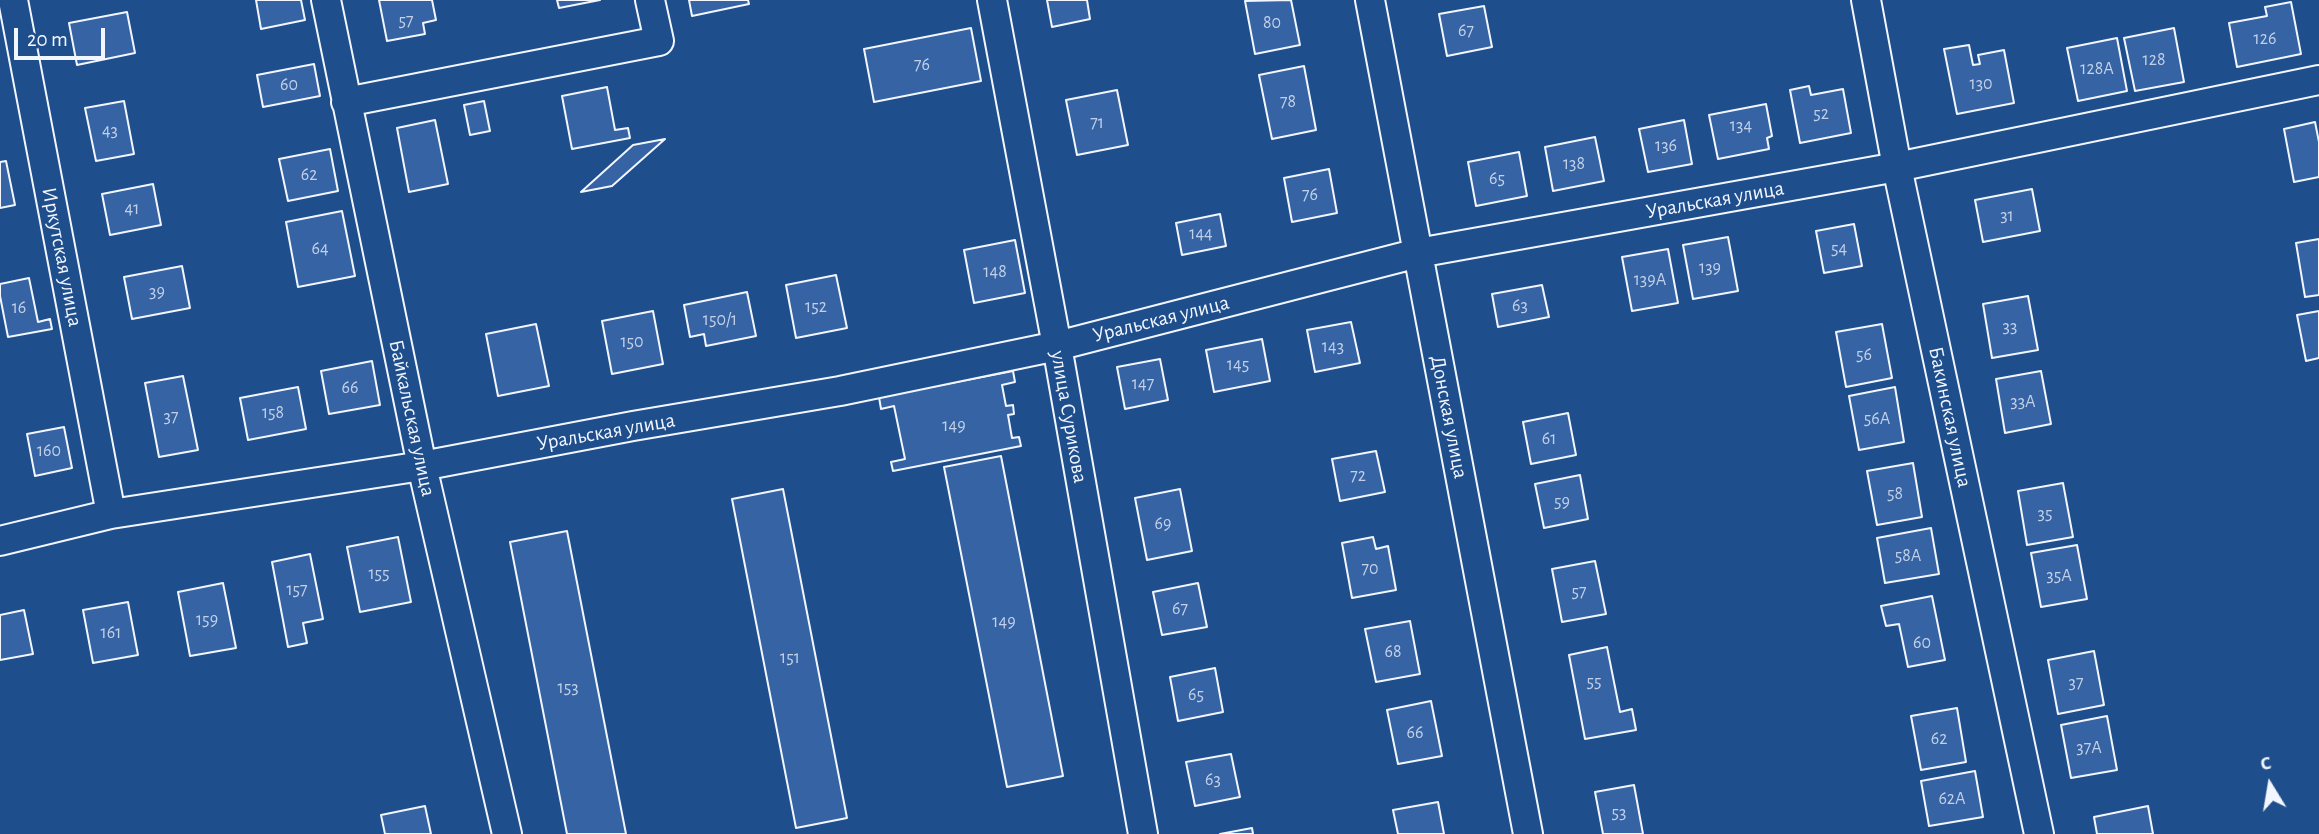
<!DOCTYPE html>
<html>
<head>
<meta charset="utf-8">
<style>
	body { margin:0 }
	#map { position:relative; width:2319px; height:834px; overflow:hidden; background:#1f4e8c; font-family:"Alegreya Sans",sans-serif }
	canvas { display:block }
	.north { position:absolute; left:2235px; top:750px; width:70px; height:70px; -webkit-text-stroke:5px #1f4e8c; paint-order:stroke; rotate:349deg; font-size:19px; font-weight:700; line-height:28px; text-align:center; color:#f2f6ff }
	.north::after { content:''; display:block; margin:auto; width:24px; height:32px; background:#f2f6ff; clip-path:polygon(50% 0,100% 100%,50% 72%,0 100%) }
	.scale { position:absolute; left:14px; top:28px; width:91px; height:32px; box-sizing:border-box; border:4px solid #f2f6ff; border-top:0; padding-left:9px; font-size:21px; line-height:24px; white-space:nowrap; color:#f2f6ff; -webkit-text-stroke:5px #1f4e8c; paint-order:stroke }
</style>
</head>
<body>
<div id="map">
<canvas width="2319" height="834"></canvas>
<div class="north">С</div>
<div class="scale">20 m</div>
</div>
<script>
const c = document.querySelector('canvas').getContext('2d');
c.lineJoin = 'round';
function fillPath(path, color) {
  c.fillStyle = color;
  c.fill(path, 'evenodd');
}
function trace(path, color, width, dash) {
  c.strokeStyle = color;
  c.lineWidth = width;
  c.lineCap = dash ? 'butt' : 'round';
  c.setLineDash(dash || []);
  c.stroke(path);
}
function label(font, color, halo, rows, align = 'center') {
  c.font = font + ' "Alegreya Sans",sans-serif';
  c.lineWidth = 5;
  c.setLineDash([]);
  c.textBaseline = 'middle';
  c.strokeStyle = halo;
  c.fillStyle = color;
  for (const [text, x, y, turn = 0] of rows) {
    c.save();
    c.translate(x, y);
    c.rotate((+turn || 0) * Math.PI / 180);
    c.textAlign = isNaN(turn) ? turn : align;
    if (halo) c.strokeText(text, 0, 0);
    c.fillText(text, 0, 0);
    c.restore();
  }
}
const building = new Path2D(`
	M256,0H301L305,20L261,29Z
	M379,0H432L436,20L423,23L425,34L387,41Z
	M557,0H600L559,8Z
	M689,0H748L749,4L692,16Z
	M1047,0H1087L1090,19L1052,27Z
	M1291,0L1300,45L1255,54L1245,1Z
	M2291,2L2301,54L2237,67L2229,23L2267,16L2265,7Z
	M1484,6L1492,47L1447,56L1439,14Z
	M127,12L135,53L77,65L69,23Z
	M971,28L981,81L874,102L864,49Z
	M2174,28L2184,82L2135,91L2124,38Z
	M2117,38L2127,91L2078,101L2067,48Z
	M1969,45L1973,65L1980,64L1978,55L2004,50L2014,103L1957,114L1944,49Z
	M314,64L320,96L263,107L257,75Z
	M1304,66L1316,130L1272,139L1259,75Z
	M1809,86L1811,95L1843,89L1851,133L1800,143L1790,90Z
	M607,87L615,130L628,128L630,138L572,149L562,96Z
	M1117,90L1128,145L1077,155L1066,100Z
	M124,101L134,154L96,161L85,108Z
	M484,101L490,131L470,135L464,105Z
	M1766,104L1772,136L1767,138L1769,149L1718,159L1709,115Z
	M435,120L448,184L409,192L397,128Z
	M1684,120L1692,164L1648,172L1639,129Z
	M2315,122L2319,142V177L2294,182L2284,129Z
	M1595,137L1604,181L1553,191L1545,147Z
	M665,139L612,186L581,192L633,145Z
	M330,149L338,191L288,201L279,159Z
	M1519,152L1527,196L1476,206L1468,162Z
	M6,161L15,205L0,208V162Z
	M1329,169L1337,213L1292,222L1284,178Z
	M153,184L161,225L110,235L102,194Z
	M2032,189L2040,231L1983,242L1975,200Z
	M342,211L355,276L298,287L286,222Z
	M1220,214L1226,246L1182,255L1176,223Z
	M1854,224L1862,266L1824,273L1816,231Z
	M1728,237L1738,291L1693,299L1683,245Z
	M2319,239V295L2305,297L2296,243Z
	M1015,240L1025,293L974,303L964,250Z
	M1668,249L1678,303L1632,311L1622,257Z
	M182,266L190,308L132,319L124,277Z
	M836,275L847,328L796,338L786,285Z
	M29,278L38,322L50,319L52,329L8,337L0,296V284Z
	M1542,285L1549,317L1498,327L1492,294Z
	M747,292L756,336L706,346L704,334L690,337L684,305Z
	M2028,296L2038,350L1992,358L1983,304Z
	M653,311L663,364L612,374L602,321Z
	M2319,311V358L2306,361L2297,315Z
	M1351,322L1360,363L1315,372L1307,330Z
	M536,324L549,386L498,396L486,334Z
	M1882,324L1892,378L1846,387L1836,332Z
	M1262,339L1270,381L1214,392L1206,350Z
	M1160,359L1168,400L1125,409L1117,367Z
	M372,361L380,405L329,414L321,371Z
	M1013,371L1015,382L1002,385L1006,406L1013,405L1014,414L1008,415L1012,438L1019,437L1021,446L893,471L891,462L905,459L894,406L881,409L879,397Z
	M2041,371L2051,424L2005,433L1996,379Z
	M183,376L198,450L159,457L145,383Z
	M298,387L306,429L248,440L240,398Z
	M1895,387L1904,442L1859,450L1849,396Z
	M1568,413L1576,455L1531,464L1523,422Z
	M64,427L72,468L35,476L27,434Z
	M1376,451L1385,492L1340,501L1332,459Z
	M1001,456L1063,776L1007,787L944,467Z
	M1913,463L1922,517L1877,525L1867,471Z
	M1580,475L1588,519L1544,528L1535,484Z
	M2063,483L2073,537L2027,545L2018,491Z
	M783,489L847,818L796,828L732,499Z
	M1180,489L1192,551L1147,560L1135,498Z
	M1931,528L1939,574L1885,583L1877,538Z
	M567,531L626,834H567L510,542Z
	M398,537L411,602L360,612L347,547Z
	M1373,537L1376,549L1388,546L1396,590L1352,598L1342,543Z
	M2077,545L2087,599L2041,607L2031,553Z
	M310,554L323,619L303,623L307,643L288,647L272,562Z
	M1595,561L1606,614L1562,622L1552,569Z
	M223,583L236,648L190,656L178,592Z
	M1198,583L1207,627L1162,635L1153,592Z
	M1932,596L1945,660L1908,667L1899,624L1886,626L1881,606Z
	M128,602L138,655L93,663L83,610Z
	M24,610L33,654L0,660V615Z
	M1410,621L1420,674L1376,682L1365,629Z
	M1607,647L1620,712L1632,709L1636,730L1585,739L1569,655Z
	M2094,651L2104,705L2058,714L2048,660Z
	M1215,668L1223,712L1178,721L1170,677Z
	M1431,701L1442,756L1398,764L1387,710Z
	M1957,708L1966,762L1921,770L1911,716Z
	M2107,716L2117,770L2071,778L2061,725Z
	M1231,754L1240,797L1195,806L1186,762Z
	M1975,771L1983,817L1929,826L1921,781Z
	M1634,785L1643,834H1603L1595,792Z
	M1438,802L1444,834H1398L1393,810Z
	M425,806L431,834H385L381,815Z
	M2148,806L2153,834H2097L2094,817Z
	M1252,828L1253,834H1220Z`);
fillPath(building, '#3563a3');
trace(building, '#f2f6ff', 2);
const street = new Path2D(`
	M13,0L111,514
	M326,0L422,466L507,834
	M992,0L1057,346L1143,834
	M1370,0L1528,834
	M1866,0L1897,167L2039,834
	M346,102L659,41L650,0
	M0,541L111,514L422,466L633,426L840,391L1057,346L1418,253L1897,167L2319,80`);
trace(street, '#f2f6ff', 32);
trace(street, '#1f4e8c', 28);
label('18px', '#c3d1e8', null, [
	["57",406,21],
	["80",1272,23],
	["67",1466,31],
	["126",2265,39],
	["128",2154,60],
	["76",922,65],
	["128А",2097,69],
	["130",1981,84],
	["60",289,85],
	["78",1288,102],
	["52",1821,114],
	["71",1097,123],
	["134",1741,126],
	["43",110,131],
	["136",1666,146],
	["138",1574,164],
	["62",309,175],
	["65",1497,179],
	["76",1310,195],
	["41",132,209],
	["31",2007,216],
	["144",1201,234],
	["64",320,249],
	["54",1839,249],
	["139",1710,268],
	["148",995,272],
	["139А",1650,280],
	["39",157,292],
	["63",1520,306],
	["152",816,307],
	["16",19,308],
	["150/1",720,320],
	["33",2010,327],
	["150",632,342],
	["143",1333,347],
	["56",1864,355],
	["145",1238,365],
	["147",1143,384],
	["66",350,388],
	["33А",2023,402],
	["158",273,413],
	["37",171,417],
	["56А",1877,419],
	["149",954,426],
	["61",1549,439],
	["160",49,451],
	["72",1358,476],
	["58",1895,494],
	["59",1562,502],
	["35",2045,514],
	["69",1163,524],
	["58А",1908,556],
	["70",1370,569],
	["155",379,574],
	["35А",2059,576],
	["157",297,590],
	["57",1579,592],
	["67",1180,609],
	["159",207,620],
	["149",1004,622],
	["161",111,633],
	["60",1922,643],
	["68",1393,652],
	["151",790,658],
	["55",1594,682],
	["37",2076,683],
	["153",568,688],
	["65",1196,695],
	["66",1415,733],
	["62",1939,739],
	["37А",2089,748],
	["63",1213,780],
	["62А",1952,799],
	["53",1619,813]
]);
label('21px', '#f2f6ff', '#1f4e8c', [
	["Уральская улица",1715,200,-10],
	["Иркутская улица",62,257,79],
	["Уральская улица",1161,319,-14],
	["улица Сурикова",1069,417,80],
	["Донская улица",1449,417,79],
	["Бакинская улица",1950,417,78],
	["Байкальская улица",412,418,78],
	["Уральская улица",606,432,-10]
]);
</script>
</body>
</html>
